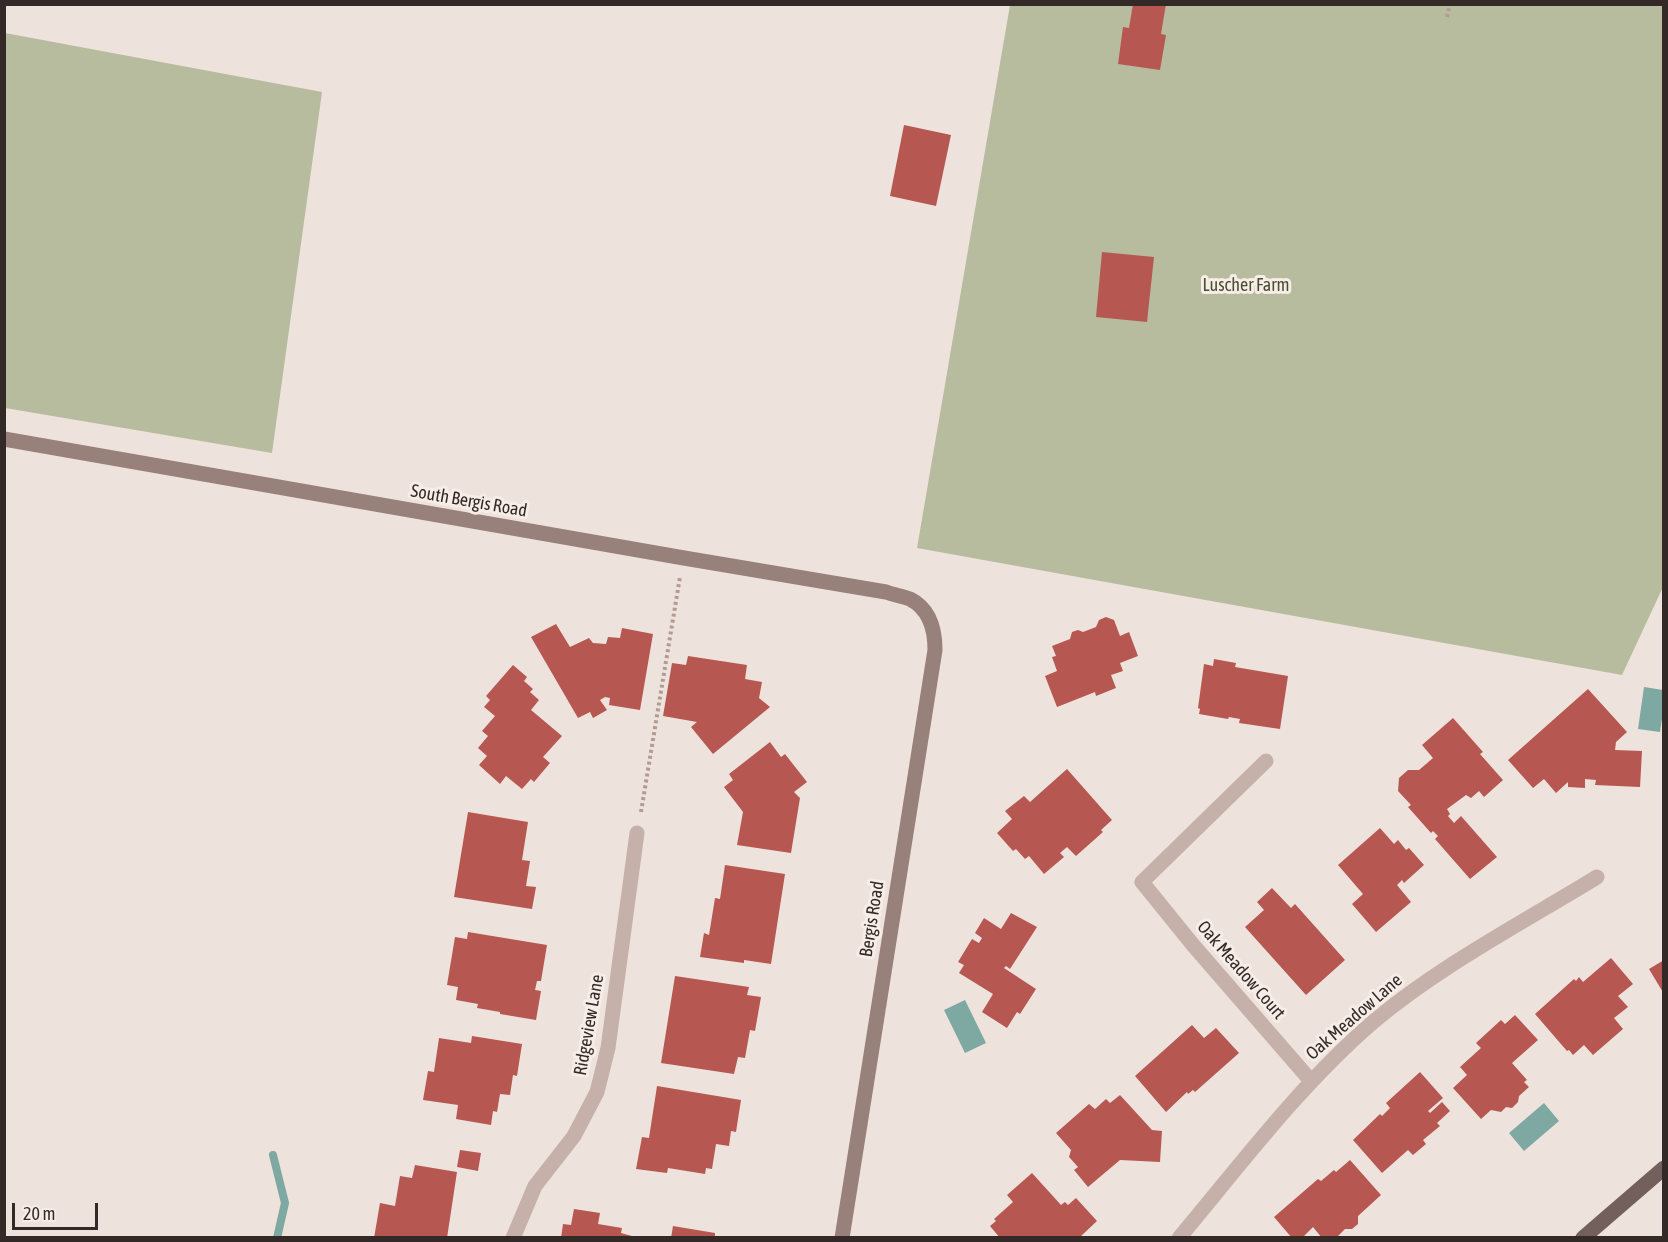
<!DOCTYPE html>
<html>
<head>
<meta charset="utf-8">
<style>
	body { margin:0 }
	#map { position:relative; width:1668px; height:1242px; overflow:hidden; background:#eee2dc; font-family:"Asap Condensed",sans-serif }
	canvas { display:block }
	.frame { position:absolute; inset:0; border:6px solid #332a28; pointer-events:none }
	.scale { position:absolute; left:12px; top:1203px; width:86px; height:27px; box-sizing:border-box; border:3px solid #332a28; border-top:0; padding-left:8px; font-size:18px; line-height:21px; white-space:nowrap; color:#332a28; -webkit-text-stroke:4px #f7ede7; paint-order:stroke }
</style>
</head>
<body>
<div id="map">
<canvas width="1668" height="1242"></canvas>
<div class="frame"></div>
<div class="scale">20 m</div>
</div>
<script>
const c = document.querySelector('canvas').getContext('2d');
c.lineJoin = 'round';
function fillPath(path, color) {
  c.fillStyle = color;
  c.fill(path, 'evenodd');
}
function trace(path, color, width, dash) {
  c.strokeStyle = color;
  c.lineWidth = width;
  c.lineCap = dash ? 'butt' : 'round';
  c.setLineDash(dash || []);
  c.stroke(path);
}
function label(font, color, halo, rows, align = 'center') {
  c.font = font + ' "Asap Condensed",sans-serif';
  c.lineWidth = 6;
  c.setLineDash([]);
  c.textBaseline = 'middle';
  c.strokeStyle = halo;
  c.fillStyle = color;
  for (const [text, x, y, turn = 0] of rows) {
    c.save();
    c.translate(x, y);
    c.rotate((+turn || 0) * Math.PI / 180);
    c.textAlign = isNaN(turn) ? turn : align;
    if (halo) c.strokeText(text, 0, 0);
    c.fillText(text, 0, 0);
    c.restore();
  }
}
fillPath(new Path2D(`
	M1010,5H1663V587L1622,675L917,548Z
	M5,33L322,92L272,453L5,408Z`), '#b7bc9e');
fillPath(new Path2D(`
	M1644,687L1663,690V712L1660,732L1638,729Z
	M965,1000L986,1043L965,1053L944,1010Z
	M1544,1103L1559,1121L1524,1151L1509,1133Z`), '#7ea8a2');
trace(new Path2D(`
	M273,1155L285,1203L277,1238`), '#7ea8a2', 8);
fillPath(new Path2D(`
	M1133,4H1166L1161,34L1166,35L1160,70L1118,64L1123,27L1129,28Z
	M904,125L951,135L936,206L890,196Z
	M1102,252L1154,257L1147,322L1096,317Z
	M1106,617L1114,620L1120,636L1129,632L1138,656L1120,663L1123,671L1111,675L1116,688L1096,696L1095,692L1057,707L1045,676L1057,671L1052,657L1056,656L1052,646L1070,639L1072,632L1078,630L1083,632L1096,627L1099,620Z
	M556,624L570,647L589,638L593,643L606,644L608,637L620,638L622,628L653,634L640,710L609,705L610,698L605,697L600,700L607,710L593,718L590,712L578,718L531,637Z
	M688,656L747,665L745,679L762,682L759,698L770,707L713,754L691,727L697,722L663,716L672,663L686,665Z
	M1214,659L1236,663L1235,667L1288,676L1280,729L1239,723L1240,719L1229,717L1228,719L1199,714L1200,709L1198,708L1204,664L1213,666Z
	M513,665L527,677L524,681L533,689L530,692L539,700L531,710L562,736L543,757L550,763L534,782L531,779L522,789L506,776L500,784L479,765L487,756L478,748L488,736L482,731L495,716L484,707L490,700L486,696Z
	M1588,689L1627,732L1616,742L1615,750L1642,751L1640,787L1595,785L1596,780L1585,779V788L1568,787V782L1556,793L1544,779L1533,788L1508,760Z
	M1453,718L1483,752L1480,754L1503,780L1484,797L1479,791L1471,798L1466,795L1447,809L1450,814L1448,816L1454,823L1461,816L1497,857L1470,879L1435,839L1438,836L1433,831L1431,833L1408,807L1411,805L1398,791L1399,778L1408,770H1419L1433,758L1422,745Z
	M770,742L781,757L785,754L807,782L794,792L800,798L791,853L737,845L743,812L724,787L733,780L729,774Z
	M1067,769L1112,820L1101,830L1103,832L1076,856L1067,847L1060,853L1064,857L1044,874L1029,856L1025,859L1016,849L1013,851L997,833L1012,819L1005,811L1024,796L1030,802Z
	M468,812L528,822L522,860L530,861L526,886L536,887L532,909L454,897Z
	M1380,828L1394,844L1398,840L1406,850L1409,848L1424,865L1404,883L1402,880L1397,885L1411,902L1376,932L1352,904L1363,894L1338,865Z
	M725,865L785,874L771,964L744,960V963L700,957L704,933L709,935L715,898L720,899Z
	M1272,888L1291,908L1295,904L1345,960L1306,995L1245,927L1264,910L1257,902Z
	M1011,913L1037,927L1010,969L1006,966L1004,968L1036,989L1020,1014L1017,1012L1007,1028L982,1012L993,994L959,973L964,965L958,962L972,939L979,943L982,938L975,933L984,918L1001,929Z
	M468,932L547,945L541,981H537L535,990L541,991L536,1020L500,1014V1012L477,1008L478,1004L456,1000L458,987L447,985L455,937L467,939Z
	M1611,958L1633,984L1618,996L1628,1007L1614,1018L1623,1029L1593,1055L1584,1045L1573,1055L1569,1050L1567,1051L1535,1014L1574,979L1576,981L1579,977L1583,982Z
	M1664,960V994L1649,969Z
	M675,976L749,987L747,995L761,997L755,1031L750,1030L745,1058L738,1057L734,1074L661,1063Z
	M1515,1015L1538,1040L1512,1063L1527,1080L1524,1082L1529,1087L1519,1096L1518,1102L1512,1108L1506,1107L1501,1112L1491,1110L1481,1119L1453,1088L1467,1075L1460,1067L1481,1048L1476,1043L1501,1020L1505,1024Z
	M1192,1025L1204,1038L1216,1028L1239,1053L1195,1092L1193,1090L1188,1094L1187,1092L1166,1112L1135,1076Z
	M472,1036L522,1044L517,1076L513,1075L510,1095L500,1094L497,1112L493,1111L491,1125L456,1119L458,1105L423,1100L428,1071L434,1072L439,1038L471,1043Z
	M1420,1072L1443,1098L1428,1111L1430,1113L1442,1102L1450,1111L1437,1123L1440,1126L1423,1140L1426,1144L1413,1155L1408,1150L1382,1173L1353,1140L1380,1114L1382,1116L1390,1108L1386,1103Z
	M657,1086L741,1100L736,1132L731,1131L729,1146L716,1144L712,1169L706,1168L705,1174L668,1168L667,1173L636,1169L642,1137L649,1138Z
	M1120,1095L1152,1130L1162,1131L1160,1162L1120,1160L1088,1187L1074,1170L1078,1167L1069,1157L1071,1150L1056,1133L1089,1104L1095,1109L1106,1099L1110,1103Z
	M460,1150L481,1153L478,1171L457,1167Z
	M1350,1160L1381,1195L1358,1216V1224L1352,1229H1345L1336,1238H1322L1313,1227L1302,1238H1292L1274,1217L1318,1179L1321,1181L1334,1170L1336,1172Z
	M415,1165L457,1172L447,1238H374L380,1203L395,1206L400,1176L412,1178Z
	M1032,1173L1061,1205L1065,1202L1068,1205L1076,1198L1097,1221L1079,1238H1000L990,1226L996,1221L994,1219L1013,1202L1007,1195Z
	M574,1209L600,1213L598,1224L622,1228L621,1233L639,1238H561L563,1224L571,1225Z
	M673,1226L715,1233V1238H671Z`), '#b75751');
trace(new Path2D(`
	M1447,17L1450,4
	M641,812L680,577`), '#b19b94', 4, [3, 3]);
trace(new Path2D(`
	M1142,882L1266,761`), '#c5b1a9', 15);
trace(new Path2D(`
	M1142,882L1193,945L1311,1081
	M513,1238L535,1186L574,1136L597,1092L608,1048L637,833
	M1179,1238C1241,1164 1300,1085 1373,1022C1441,965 1522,923 1597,877`), '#c5b1a9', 15);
trace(new Path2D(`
	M4,439L684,558L886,592C894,595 902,596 910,599C930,609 935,630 935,650L842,1238`), '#98807b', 15);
trace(new Path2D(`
	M1583,1238L1664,1168`), '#735f5b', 15);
label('18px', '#494e2f', '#f7ede7', [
	["Luscher Farm",1246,285]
]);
label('18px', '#332a28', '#f7ede7', [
	["South Bergis Road",469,501,10],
	["Bergis Road",872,919,-81],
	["Oak Meadow Court",1241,970,49],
	["Oak Meadow Lane",1354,1017,-41],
	["Ridgeview Lane",589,1025,-80]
]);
</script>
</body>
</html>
